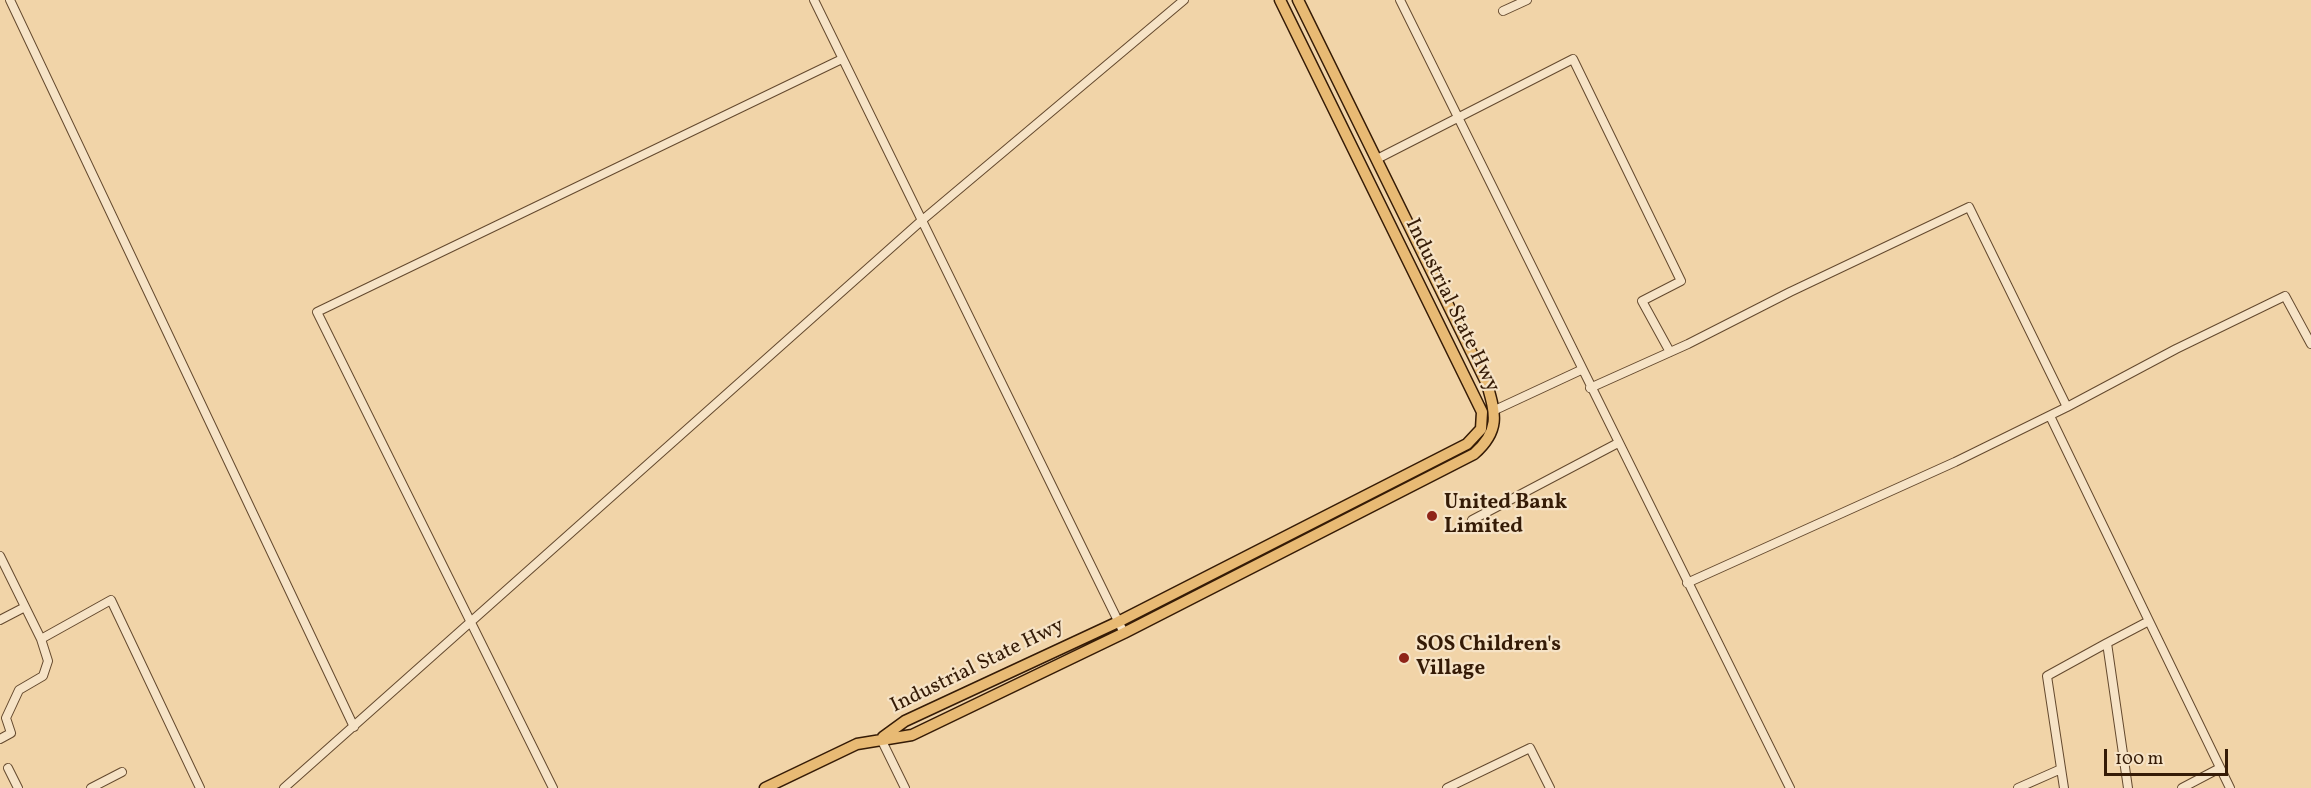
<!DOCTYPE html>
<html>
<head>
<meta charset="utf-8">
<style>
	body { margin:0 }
	#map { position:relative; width:2311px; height:788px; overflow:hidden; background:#f1d4a8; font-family:Vollkorn,serif }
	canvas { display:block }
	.scale { position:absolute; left:2104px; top:749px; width:124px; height:27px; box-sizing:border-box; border:3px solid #351b06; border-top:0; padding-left:8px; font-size:18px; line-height:21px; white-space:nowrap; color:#351b06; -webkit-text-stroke:4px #f6e3c6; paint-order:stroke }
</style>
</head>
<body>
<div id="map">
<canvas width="2311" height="788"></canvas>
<div class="scale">100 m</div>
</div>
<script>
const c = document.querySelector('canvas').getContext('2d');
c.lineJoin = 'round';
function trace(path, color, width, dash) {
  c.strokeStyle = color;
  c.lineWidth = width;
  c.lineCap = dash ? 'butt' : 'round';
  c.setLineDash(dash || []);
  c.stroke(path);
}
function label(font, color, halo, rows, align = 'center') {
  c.font = font + ' Vollkorn,serif';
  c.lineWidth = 4.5;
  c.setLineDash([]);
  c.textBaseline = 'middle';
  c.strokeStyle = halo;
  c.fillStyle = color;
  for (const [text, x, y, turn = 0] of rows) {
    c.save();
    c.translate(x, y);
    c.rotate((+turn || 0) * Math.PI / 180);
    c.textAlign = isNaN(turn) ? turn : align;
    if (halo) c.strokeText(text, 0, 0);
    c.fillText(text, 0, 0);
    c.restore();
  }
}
const minor = new Path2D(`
	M10,0L354,727
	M814,0L1124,633
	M1400,0L1790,788
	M1503,11L1527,0
	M1377,159L1573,59L1681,281L1642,301L1670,352
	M1590,388L1688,344L1790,292L1969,207L2067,407L1955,462L1687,583
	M2067,407L2176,349L2285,296L2311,344
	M1495,410L1581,370
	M2050,416L2149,621
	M1472,520L1618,443
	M0,556L41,639L111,600L200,788
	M0,620L25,607
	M0,739L11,733L6,718L19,690L43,676L48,661L41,639
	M881,739L905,788
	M8,768L18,788
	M91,788L122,772
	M284,788L920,222L1184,0
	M553,788L317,312L842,59
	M1447,788L1530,748L1550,788
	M2018,788L2061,769
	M2064,788L2047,676L2107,643
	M2128,788L2107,643L2149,621L2230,788
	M2182,788L2220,768`);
const major = new Path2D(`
	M883,737L905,721L1118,622L1467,444L1481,429L1482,412L1280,0
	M765,788L857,744L912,735L1124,633L1474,454C1500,431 1496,415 1487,384L1298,0`);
trace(minor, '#64492e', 10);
trace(major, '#351b06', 13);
trace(minor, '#f6e3c6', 8);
trace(major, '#e8ba74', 10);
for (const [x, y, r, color] of [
	[1432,516,6,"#8f2418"],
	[1404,658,6,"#8f2418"]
]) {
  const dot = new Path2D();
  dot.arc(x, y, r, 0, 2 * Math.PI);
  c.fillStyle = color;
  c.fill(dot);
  trace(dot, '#f6e3c6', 2);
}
label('21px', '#351b06', '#f6e3c6', [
	["Industrial State Hwy",1451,306,64],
	["Industrial State Hwy",978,667,-26]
]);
label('bold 21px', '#351b06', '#f6e3c6', [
	["United Bank",1444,504],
	["Limited",1444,528],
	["SOS Children's",1416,646],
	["Village",1416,670]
], 'left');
</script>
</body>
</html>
